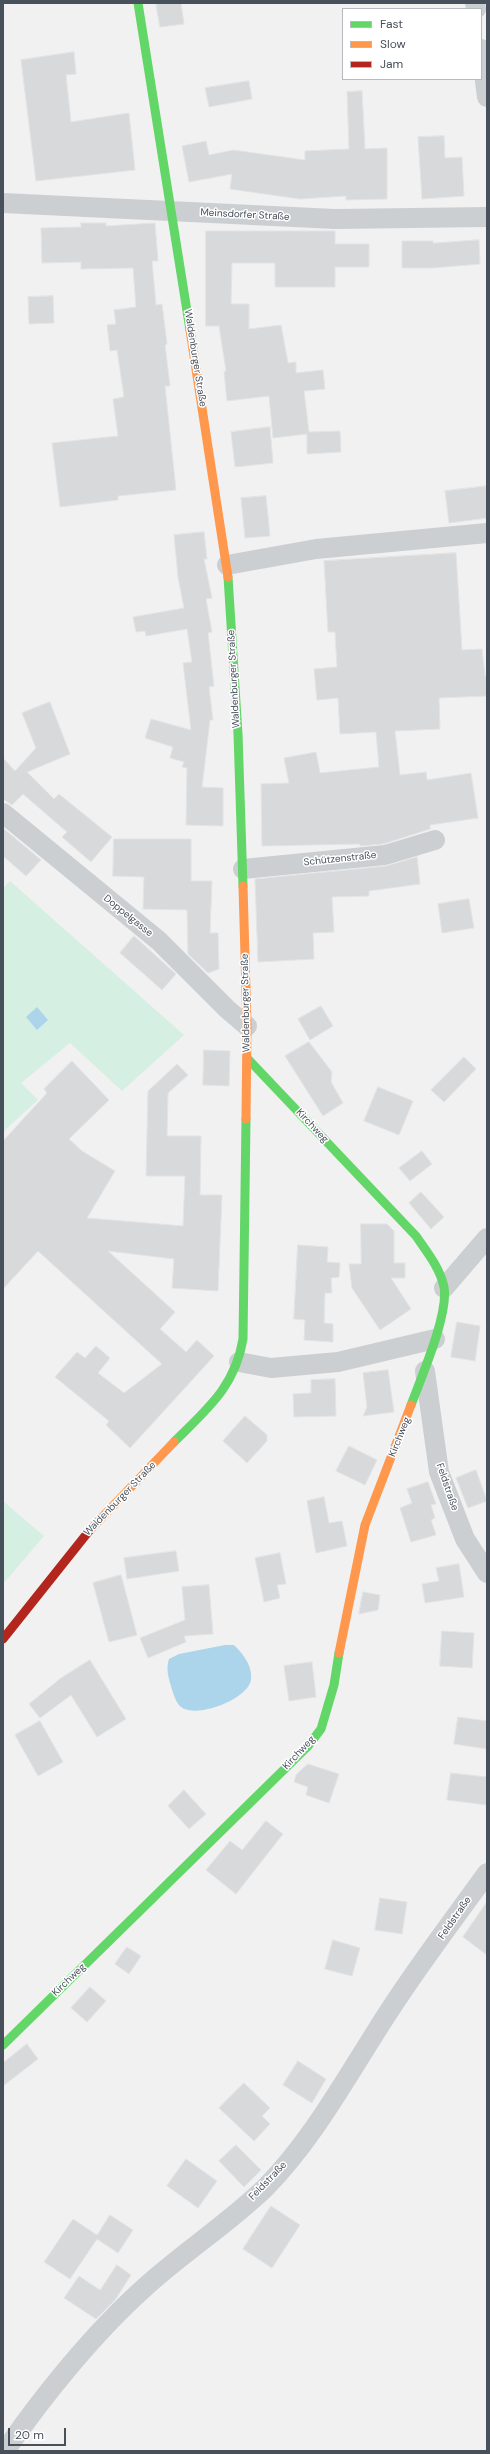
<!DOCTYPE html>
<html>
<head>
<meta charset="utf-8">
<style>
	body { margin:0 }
	#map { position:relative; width:490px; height:2454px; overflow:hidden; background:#f1f1f1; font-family:"DM Sans",sans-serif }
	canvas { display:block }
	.frame { position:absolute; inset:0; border:4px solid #48505c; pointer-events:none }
	.legend { position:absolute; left:342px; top:8px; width:140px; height:72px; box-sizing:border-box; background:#fff; border:1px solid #b6b9be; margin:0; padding:5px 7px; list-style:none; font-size:12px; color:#48505c }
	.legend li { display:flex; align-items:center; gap:8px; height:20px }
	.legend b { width:20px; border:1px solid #b6b9be }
	.scale { position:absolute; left:8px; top:2428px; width:58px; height:18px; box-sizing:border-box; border:2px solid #48505c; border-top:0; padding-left:5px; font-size:12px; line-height:14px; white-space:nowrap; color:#48505c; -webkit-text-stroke:3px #fff; paint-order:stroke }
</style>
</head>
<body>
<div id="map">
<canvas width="490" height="2454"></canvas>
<div class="frame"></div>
<ul class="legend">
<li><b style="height:5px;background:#63d668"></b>Fast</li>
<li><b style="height:5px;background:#ff974d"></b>Slow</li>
<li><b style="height:5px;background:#b3261e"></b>Jam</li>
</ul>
<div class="scale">20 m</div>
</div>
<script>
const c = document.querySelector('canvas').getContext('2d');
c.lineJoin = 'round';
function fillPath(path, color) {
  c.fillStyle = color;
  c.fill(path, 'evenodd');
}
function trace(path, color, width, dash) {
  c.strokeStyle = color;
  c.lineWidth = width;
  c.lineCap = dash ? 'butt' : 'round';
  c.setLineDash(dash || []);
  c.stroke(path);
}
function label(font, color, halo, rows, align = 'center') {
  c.font = font + ' "DM Sans",sans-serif';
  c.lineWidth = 3;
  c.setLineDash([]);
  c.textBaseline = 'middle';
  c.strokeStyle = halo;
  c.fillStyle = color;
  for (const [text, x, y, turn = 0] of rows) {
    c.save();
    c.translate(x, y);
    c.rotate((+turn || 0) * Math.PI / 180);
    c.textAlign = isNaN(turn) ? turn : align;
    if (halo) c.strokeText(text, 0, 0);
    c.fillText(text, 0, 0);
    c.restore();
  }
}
fillPath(new Path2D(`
	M10,881L184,1035L122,1091L70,1043L21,1083L38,1100L4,1131L3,888Z
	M3,1501L44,1536L3,1584Z`), '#d6efe3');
fillPath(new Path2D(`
	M37,1007L48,1020L37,1030L26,1017Z
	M225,1645H234C243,1654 253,1666 251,1680C248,1699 197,1719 181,1707C176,1703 173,1693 171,1686C168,1676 166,1669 169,1659L179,1654Z`), '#acd5eb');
const building = new Path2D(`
	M156,3H181L184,24L160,27Z
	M74,52L76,74L66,75L71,122L129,113L135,170L36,181L21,60Z
	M249,81L252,99L209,107L205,88Z
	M362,91L365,149L387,148V199L346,200V196L300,199L230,189L232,174L189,182L182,146L206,141L209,155L233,150L305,160V151L349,149L347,92Z
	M444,136L445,158L462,157L464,196L422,199L418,137Z
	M81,223H106V226L155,223L158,261H152L156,305L162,304L167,344L165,345L170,386H165L176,490L118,496V500L60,507L52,443L118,436L113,399L124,397L117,350L110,351L107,325L116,324L114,310L136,307L133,268L81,269V262L42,263L41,228L81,227Z
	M206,231H335V244H369V267H335V287H275V263H232L231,304H249V329L281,325L288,363L296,362V373L323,370L325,389L304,391L309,432L340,431L341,452L307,454V434L273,438L269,396L227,401L224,372L226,371L219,326H206Z
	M479,240L480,264L433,268H402V241H433V243Z
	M53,296L54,323L29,324L28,297Z
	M270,427L273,463L235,467L231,432Z
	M487,486V518L449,523L445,491Z
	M266,496L270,536L245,538L241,498Z
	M204,532L207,559H204L212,598L206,599L212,632L208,633L214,686L209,687L213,720H210L202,787L223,788V826L186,825L187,768L182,767L184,762L170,758L173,747L145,738L151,719L191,730L183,663L192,662L187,629L146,636L145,631L136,632L133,617L184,608L178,577L174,535Z
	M456,553L462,650L482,649L485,676H487V696L439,698L440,729L395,731L400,775L426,772L427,780L471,773L478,818L430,825V829L383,844L360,846V844L262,846L261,784L289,783L284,758L316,752L320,773L379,767L376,732L340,734L338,698L317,700L314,669L337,667L335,632H328L324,561Z
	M50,702L70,754L27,772L54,799L59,794L112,837L91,862L62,837L67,832L23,794L12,805L3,799V758L15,771L36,748L22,713Z
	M3,828L41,860L26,876L3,856Z
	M114,839H191V881H212L210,933H218L219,969L208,973L188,954L187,910L143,909L144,877L113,876Z
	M417,857L420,884L369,891V896L332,897L334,932L313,933L314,959L258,962L255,879L386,866Z
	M469,899L474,928L442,933L438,904Z
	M134,936L176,974L162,990L120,953Z
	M321,1006L333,1026L310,1040L298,1019Z
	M309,1042L332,1072L331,1082L343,1103L323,1116L285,1056Z
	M204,1050L230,1051L229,1086L203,1085Z
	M464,1057L476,1069L444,1102L431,1090Z
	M72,1061L109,1100L69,1139L82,1151L115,1171L87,1218L183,1226L185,1176H146L148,1091L177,1064L188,1075L168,1093L167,1136H201L200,1195H222L218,1291L172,1288L174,1259L108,1251L175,1312L160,1329L186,1352L197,1340L214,1356L130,1448L106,1425L109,1421L55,1377L77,1352L85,1358L96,1346L110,1358L98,1373L124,1393L162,1364L38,1251L3,1289V1141L47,1093L44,1089Z
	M378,1087L413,1101L399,1135L364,1121Z
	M422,1151L432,1164L410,1181L399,1168Z
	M421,1192L444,1217L431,1229L409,1203Z
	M361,1224H387L394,1231V1263H405V1278H391L411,1309L380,1330L352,1288L349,1264H361Z
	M298,1245L328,1247L327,1262L340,1263L339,1277L331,1278L332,1293H325L324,1323L333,1324V1342L304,1340L305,1320L294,1319Z
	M457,1322L480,1326L475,1361L451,1357Z
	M388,1370L394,1412L363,1416L367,1407L363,1373Z
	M335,1379L336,1416L294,1417L293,1394L311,1393V1380Z
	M245,1416L267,1435V1441L247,1463L223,1441Z
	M349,1446L377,1460L365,1485L336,1471Z
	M476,1470L487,1501L468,1508L456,1478Z
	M428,1482L436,1504L431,1505L435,1518L431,1520L436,1535L411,1542L400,1508L412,1503L407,1489Z
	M324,1497L329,1523L342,1521L347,1546L316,1553L307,1501Z
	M176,1551L179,1571L127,1579L124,1558Z
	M280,1553L286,1584L277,1585L280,1598L264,1602L255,1558Z
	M459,1564L464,1597L425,1603L422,1584L439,1581L436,1568Z
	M121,1575L137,1635L109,1642L93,1583Z
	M209,1585L213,1634L184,1636L186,1642L148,1658L140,1638L185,1620L182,1587Z
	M363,1592L380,1595L378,1610L359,1614Z
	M442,1631L474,1633L472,1668L440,1666Z
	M90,1660L126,1719L97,1737L71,1695L40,1718L29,1704L61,1678Z
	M312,1662L316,1697L289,1701L284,1666Z
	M458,1717L487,1721V1749L454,1744Z
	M40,1721L63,1762L38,1776L15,1735Z
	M308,1764L339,1774L329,1803L306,1795L308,1787L294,1782L296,1775Z
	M451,1773L487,1777V1805L447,1800Z
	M184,1790L206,1814L189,1829L168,1806Z
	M266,1821L283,1834L236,1894L206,1870L230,1841L242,1850Z
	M380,1898L407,1902L402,1934L375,1930Z
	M487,1902V1955L463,1937Z
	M333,1940L360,1948L352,1976L325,1969Z
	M127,1947L141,1956L129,1974L115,1964Z
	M90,1987L106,2001L87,2022L71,2008Z
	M27,2044L38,2059L3,2086V2063Z
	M298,2061L326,2079L312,2103L283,2085Z
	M244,2083L270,2108L262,2116L270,2124L254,2141L219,2108Z
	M236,2145L261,2170L244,2187L219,2161Z
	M186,2159L217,2181L198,2208L167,2186Z
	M271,2206L300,2225L272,2268L243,2249Z
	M110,2215L133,2230L118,2253L97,2239L70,2279L44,2262L73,2219L97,2235Z
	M117,2265L131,2275L115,2300L96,2319L64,2298L79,2276L100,2290Z`);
fillPath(building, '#d8d9db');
trace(building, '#e2e3e4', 1);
trace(new Path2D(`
	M475,3L476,9
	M481,49L487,97
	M3,203L335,219L487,217
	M227,565L316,549L487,533
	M3,813L159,941L227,1009L247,1026
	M243,869L385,855L435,840
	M444,1288L487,1238
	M239,1362L271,1368L338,1362L435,1339
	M425,1371L439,1472L465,1539L487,1573
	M5,2451C42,2397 94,2333 143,2289C182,2253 228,2224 266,2187C309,2143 339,2090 372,2038C407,1981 448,1927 487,1873`), '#cccfd2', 20);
trace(new Path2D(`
	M138,3L190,330
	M228,577L238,734L243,886
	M247,1058L416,1236C427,1252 440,1268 444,1287C449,1314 421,1378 411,1405
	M174,1442C207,1409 235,1387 243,1339L246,1119
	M3,2045L308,1746L321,1729L334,1685L339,1653`), '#63d668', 9);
trace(new Path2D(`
	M190,330L228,577
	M243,886L247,1026L246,1119
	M89,1531L174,1442
	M339,1653L365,1525L411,1405`), '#ff974d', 9);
trace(new Path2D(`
	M3,1639L89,1531`), '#b3261e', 9);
label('10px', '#48505c', '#fff', [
	["Meinsdorfer Straße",245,215,3],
	["Waldenburger Straße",195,358,81],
	["Waldenburger Straße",234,679,-93],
	["Schützenstraße",340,859,-6],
	["Doppelgasse",128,916,39],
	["Waldenburger Straße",246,1003,-91],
	["Kirchweg",312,1126,47],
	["Kirchweg",400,1437,-68],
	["Feldstraße",447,1487,71],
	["Waldenburger Straße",120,1499,-46],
	["Kirchweg",299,1753,-47],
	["Feldstraße",455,1918,-55],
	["Kirchweg",69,1980,-44],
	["Feldstraße",268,2181,-46]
]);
</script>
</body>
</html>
